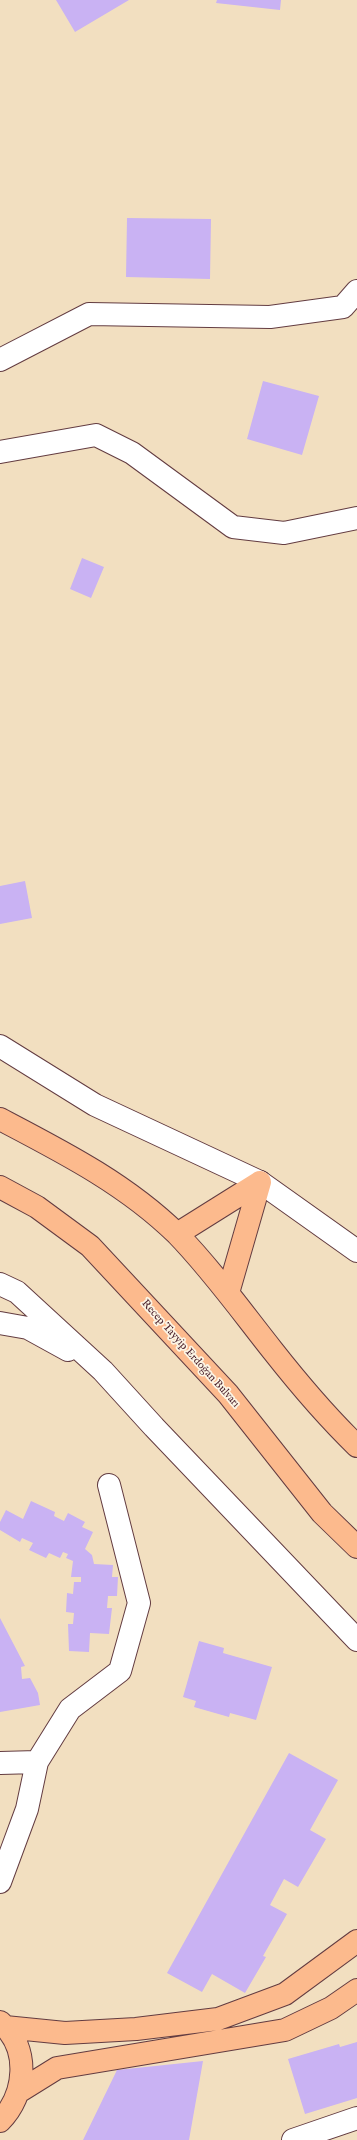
<!DOCTYPE html>
<html>
<head>
<meta charset="utf-8">
<style>
	body { margin:0 }
	canvas { display:block; background:#f2dfc0 }
</style>
</head>
<body>
<canvas width="357" height="2140"></canvas>
<script>
const c = document.querySelector('canvas').getContext('2d');
c.lineJoin = 'round';
function fillPath(path, color) {
  c.fillStyle = color;
  c.fill(path, 'evenodd');
}
function trace(path, color, width, dash) {
  c.strokeStyle = color;
  c.lineWidth = width;
  c.lineCap = dash ? 'butt' : 'round';
  c.setLineDash(dash || []);
  c.stroke(path);
}
function label(font, color, halo, rows, align = 'center') {
  c.font = font + ' "IM FELL English",serif';
  c.lineWidth = 3.5;
  c.setLineDash([]);
  c.textBaseline = 'middle';
  c.strokeStyle = halo;
  c.fillStyle = color;
  for (const [text, x, y, turn = 0] of rows) {
    c.save();
    c.translate(x, y);
    c.rotate((+turn || 0) * Math.PI / 180);
    c.textAlign = isNaN(turn) ? turn : align;
    if (halo) c.strokeText(text, 0, 0);
    c.fillText(text, 0, 0);
    c.restore();
  }
}
fillPath(new Path2D(`
	M56,0H129L75,32Z
	M217,0H281L280,10L216,3Z
	M127,218L211,219L210,279L126,277Z
	M263,381L319,396L302,455L247,439Z
	M82,558L104,567L91,598L70,589Z
	M25,881L32,918L0,924V886Z
	M31,1501L55,1512L54,1516L64,1521L68,1513L85,1522L82,1527L93,1532L85,1549L92,1555L94,1564L113,1565L112,1577H118L117,1596H108L107,1608H112L109,1634L90,1633L89,1652L69,1651L68,1624H73L74,1613L66,1612L67,1593L73,1594L74,1582H81V1577H71L73,1561L66,1558L68,1554L63,1552L60,1558L49,1553L46,1558L29,1550L33,1543L22,1538L20,1542L0,1530V1522L6,1510L23,1519Z
	M0,1618L25,1666L21,1667L22,1679L30,1678L38,1693L40,1705L0,1712Z
	M199,1641L224,1648L223,1653L272,1667L256,1720L230,1713L229,1717L194,1707L196,1701L183,1697Z
	M289,1753L338,1780L310,1830L326,1839L298,1887L284,1879L270,1905L287,1914L263,1956L266,1957L245,1993L212,1974L202,1992L167,1973Z
	M357,2042V2098L305,2114L288,2059L339,2044L340,2047Z
	M203,2061L189,2140H83L117,2070Z`), '#c9b2f3');
const minor = new Path2D(`
	M0,360L89,314L270,317L343,307L357,291
	M0,452L96,435L132,453L233,527L284,533L357,518
	M0,1046L95,1105L260,1182
	M37,1762L70,1709L120,1671L139,1603L109,1485
	M0,1763L37,1762L27,1809L0,1882
	M293,2140L357,2118`);
const tertiary = new Path2D(`
	M260,1182L357,1251
	M0,1284L17,1292L103,1371L154,1427L357,1640
	M0,1323L28,1328L68,1350`);
const primary = new Path2D(`
	M0,1119C63,1152 126,1184 177,1234C212,1270 242,1312 273,1351C299,1384 327,1417 357,1446
	M0,1187L37,1207L90,1246L228,1394L322,1513L357,1547
	M177,1234L260,1182
	M228,1293L260,1182
	M0,2022C31,2048 26,2095 0,2121
	M5,2027L65,2033L136,2029L218,2019L285,1994L357,1941
	M20,2091L57,2068L285,2030L331,2008L357,1990`);
trace(minor, '#633c41', 24);
trace(tertiary, '#633c41', 24);
trace(primary, '#633c41', 24);
trace(minor, '#fff', 22);
trace(tertiary, '#fff', 22);
trace(primary, '#fcba8d', 22);
label('11px', '#4a1f2b', '#fcf5e5', [
	["Recep Tayyip Erdoğan Bulvarı",190,1354,48]
]);
</script>
</body>
</html>
